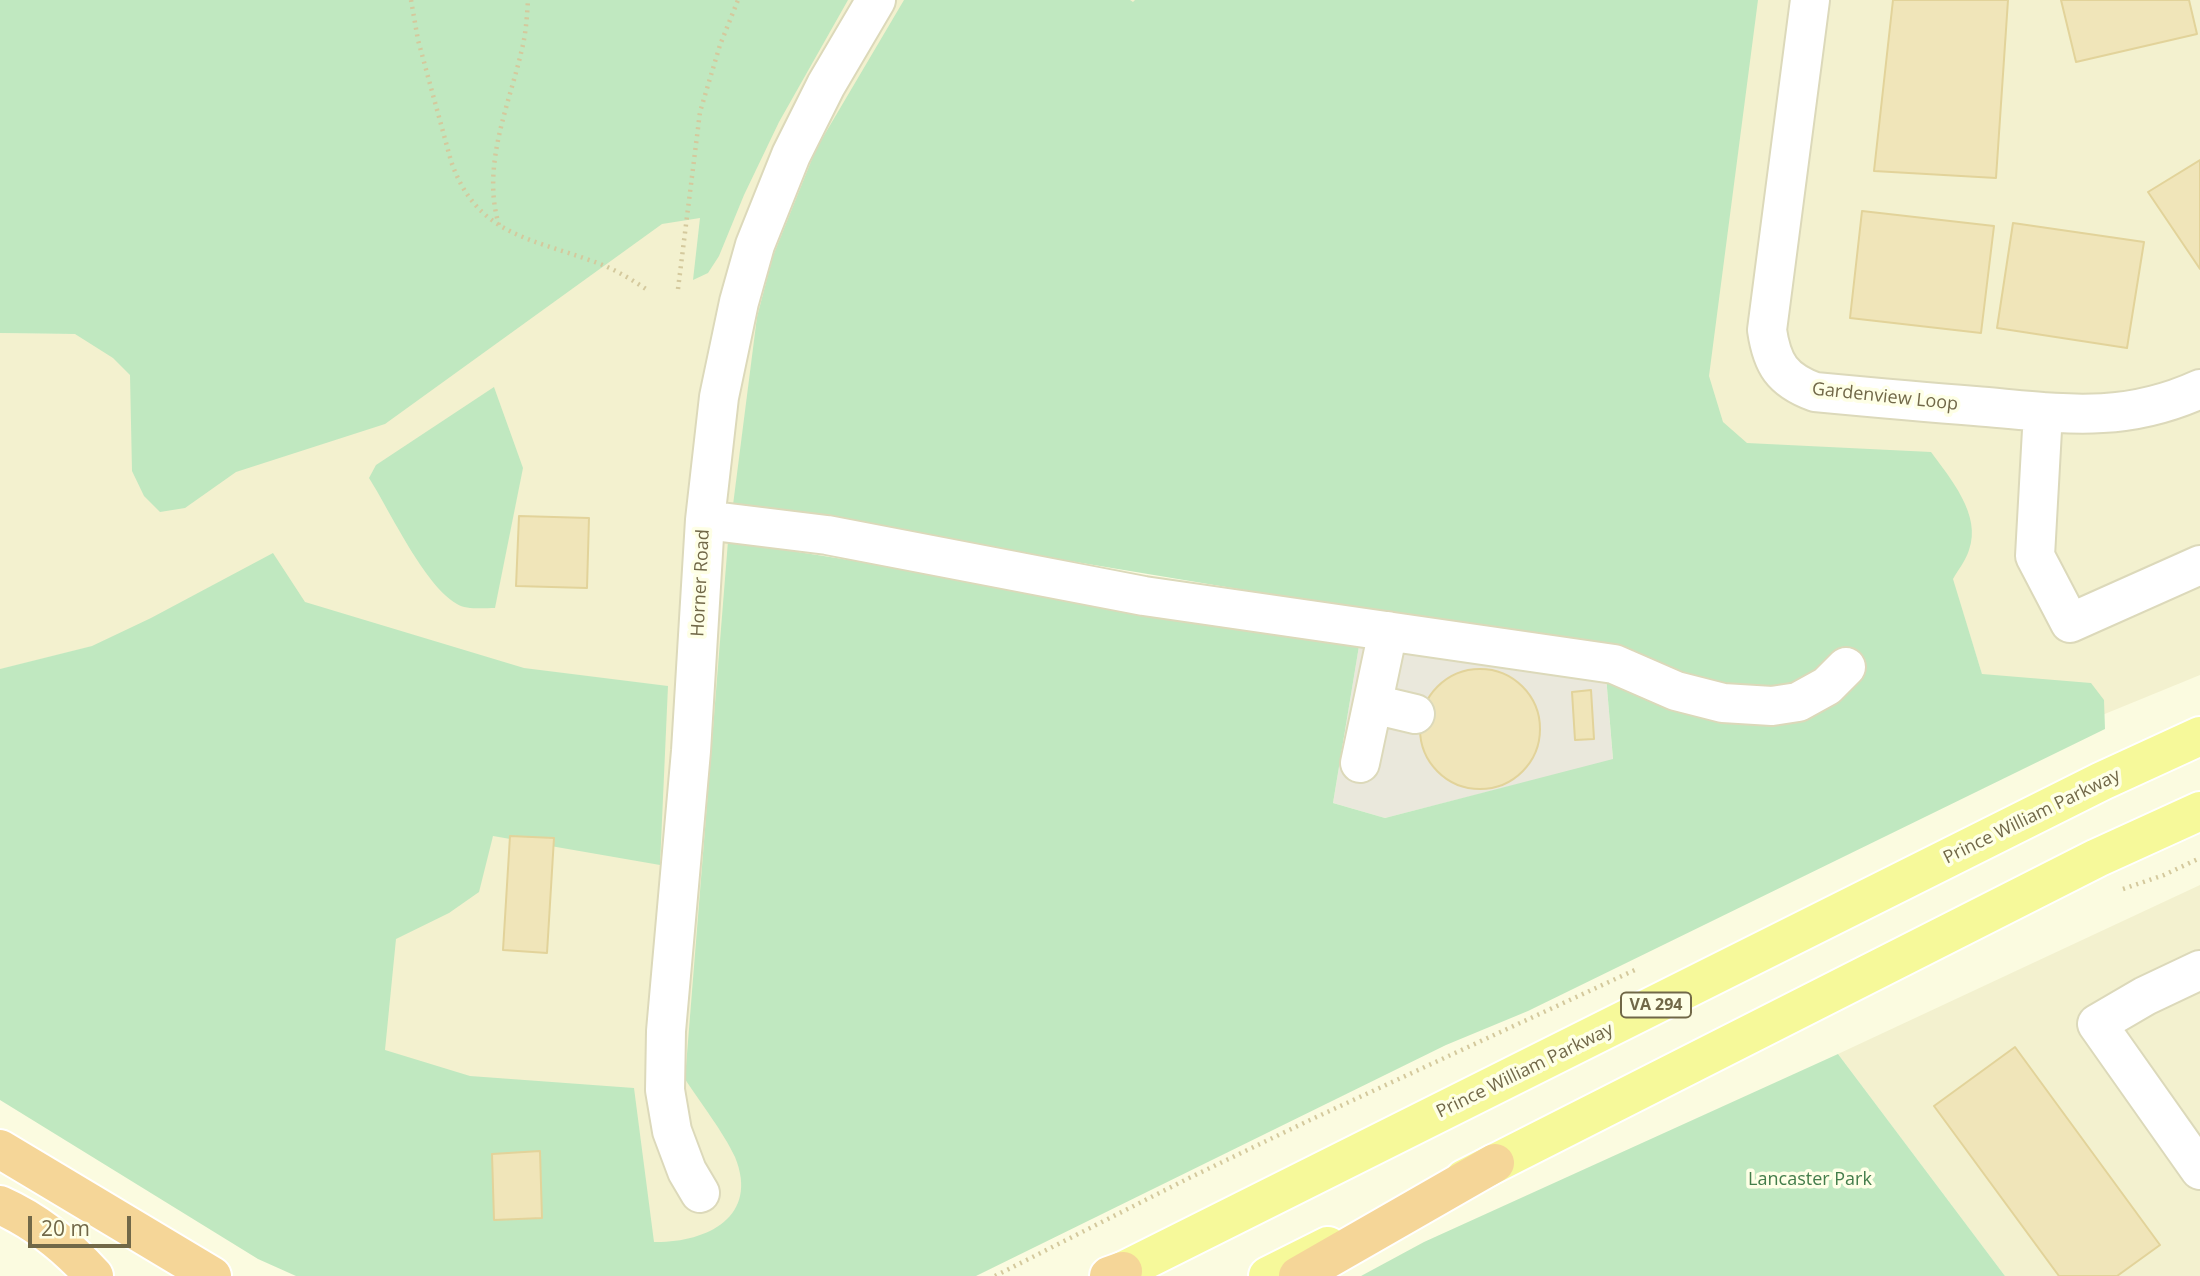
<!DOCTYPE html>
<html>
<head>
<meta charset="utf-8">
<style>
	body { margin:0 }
	#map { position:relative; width:2200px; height:1276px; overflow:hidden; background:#fbfbe0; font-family:"Open Sans",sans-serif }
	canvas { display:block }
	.scale { position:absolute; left:28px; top:1216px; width:103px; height:32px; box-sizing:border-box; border:4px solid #716848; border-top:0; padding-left:9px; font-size:21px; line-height:24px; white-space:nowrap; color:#716848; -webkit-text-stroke:5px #feffe6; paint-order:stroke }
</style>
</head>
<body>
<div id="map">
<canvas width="2200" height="1276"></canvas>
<div class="scale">20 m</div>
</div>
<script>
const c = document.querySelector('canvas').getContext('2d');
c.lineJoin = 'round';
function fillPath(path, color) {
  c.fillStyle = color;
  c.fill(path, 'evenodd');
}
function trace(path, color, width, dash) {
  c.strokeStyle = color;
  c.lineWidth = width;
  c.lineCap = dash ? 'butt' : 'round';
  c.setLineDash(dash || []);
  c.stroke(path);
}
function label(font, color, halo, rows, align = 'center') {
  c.font = font + ' "Open Sans",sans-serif';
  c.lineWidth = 7;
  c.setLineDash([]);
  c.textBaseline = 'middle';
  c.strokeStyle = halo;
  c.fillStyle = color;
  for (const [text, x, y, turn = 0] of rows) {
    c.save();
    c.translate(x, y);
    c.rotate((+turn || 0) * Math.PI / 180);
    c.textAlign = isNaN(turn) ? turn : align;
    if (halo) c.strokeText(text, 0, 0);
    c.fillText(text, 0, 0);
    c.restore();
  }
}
fillPath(new Path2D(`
	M382,0H1161L733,505L786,1124L713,1276L0,952V333L214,335Z
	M1708,0H2200V675L2007,754L1934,521L1764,505L1666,397Z
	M2200,885V1276H2005L1838,1054Z`), '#f3f1cf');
fillPath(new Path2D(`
	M1360,640L1606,676L1613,760L1385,818L1333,803Z`), '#eae8dc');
fillPath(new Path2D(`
	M0,0H848L779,122L744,195L719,256L708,273L693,280L700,218L662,224L385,424L236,472L185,508L160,512L144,496L132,471L130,375L113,358L75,334L0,333Z
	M904,0H1130L1133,2L1135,0H1758L1709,376L1723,422L1747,443L1931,452C1950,478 1982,515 1969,550C1966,560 1958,570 1953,579L1982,674L2091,683L2104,700L2105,729L1528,1011L1446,1045L976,1276H296L258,1259L0,1100V669L92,646L151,618L273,553L305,602L524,668L668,686L660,865L493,836L479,892L449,913L396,939L385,1050L470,1076L634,1088L654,1242C705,1243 760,1218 735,1157C724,1133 700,1102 685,1079L728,541L1360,640L1333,803L1385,818L1613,759L1606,676L1623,653L733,505L757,317L773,256L816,149Z
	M494,387L523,468L495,608C484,608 466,610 457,604C424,585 390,511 369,478L376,465Z
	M1838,1054L2005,1276H1361L1424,1242Z`), '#c0e8c0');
const building = new Path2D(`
	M1893,0H2008L1996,178L1874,171Z
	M2061,0H2189L2197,34L2076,62Z
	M2200,160V269L2148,192Z
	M1862,211L1994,226L1981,333L1850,318Z
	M2013,223L2144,242L2127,348L1997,328Z
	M519,516L589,518L587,588L516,586Z
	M1420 729a60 60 0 1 1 120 0a60 60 0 1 1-120 0Z
	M1591,690L1594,739L1575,740L1572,692Z
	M510,836L554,838L547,953L503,950Z
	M2015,1047L2160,1245L2117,1276H2059L1934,1106Z
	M540,1151L542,1218L494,1220L492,1154Z`);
fillPath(building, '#f0e5b9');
trace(building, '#e2d39a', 2);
const minor = new Path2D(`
	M1810,0L1767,330C1772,364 1782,380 1815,392C1868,397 1922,402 1975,406C2058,413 2121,425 2200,389
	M2043,412L2035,556L2070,623L2200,565
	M705,520L827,535L1144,596L1614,664L1676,691L1723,703L1772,706L1798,702L1827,686L1846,667
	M1373,704L1415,714
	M1360,763L1388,631
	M2200,970L2145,996L2097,1024L2200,1170
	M700,1193L687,1171L672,1131L665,1090L666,1031L691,751L705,520L719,397L739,302L755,245L791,155L826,85L876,0`);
const major = new Path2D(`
	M1464,1179L2097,858L2200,811
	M1113,1276L2102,781L2200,736
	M1268,1276L1328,1246`);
const highway = new Path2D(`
	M0,1149L212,1276
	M0,1205C36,1221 68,1247 94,1276
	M1109,1276L1123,1271
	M1298,1276L1495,1163`);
trace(minor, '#dcd9ba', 42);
trace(major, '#fff', 42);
trace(highway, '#fff', 42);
trace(new Path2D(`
	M411,0L418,40L451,161C476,234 529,238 592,261C613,268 631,279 649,291
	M499,225C481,166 509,106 522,49C526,33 527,16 528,0
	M678,289L700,112L720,45L738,0
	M2123,889L2164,875L2200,858
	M995,1276L1189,1178L1310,1120L1637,969`), '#d4c99d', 4.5, [2, 5]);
trace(minor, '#fff', 38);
trace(major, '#f6f99a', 38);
trace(highway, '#f5d698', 38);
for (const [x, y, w] of [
	[1656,1005,70]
]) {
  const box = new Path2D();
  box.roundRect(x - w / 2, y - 12.5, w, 25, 5);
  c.fillStyle = '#feffe6';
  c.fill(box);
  trace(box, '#716848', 2);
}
label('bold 16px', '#716848', null, [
	["VA 294",1656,1005]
]);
label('18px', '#716848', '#feffe6', [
	["Gardenview Loop",1885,397,6],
	["Horner Road",701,583,-87],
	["Prince William Parkway",2032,817,-26],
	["Prince William Parkway",1525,1071,-26]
]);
label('18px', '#437d4a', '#feffe6', [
	["Lancaster Park",1810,1180]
]);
</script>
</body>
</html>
